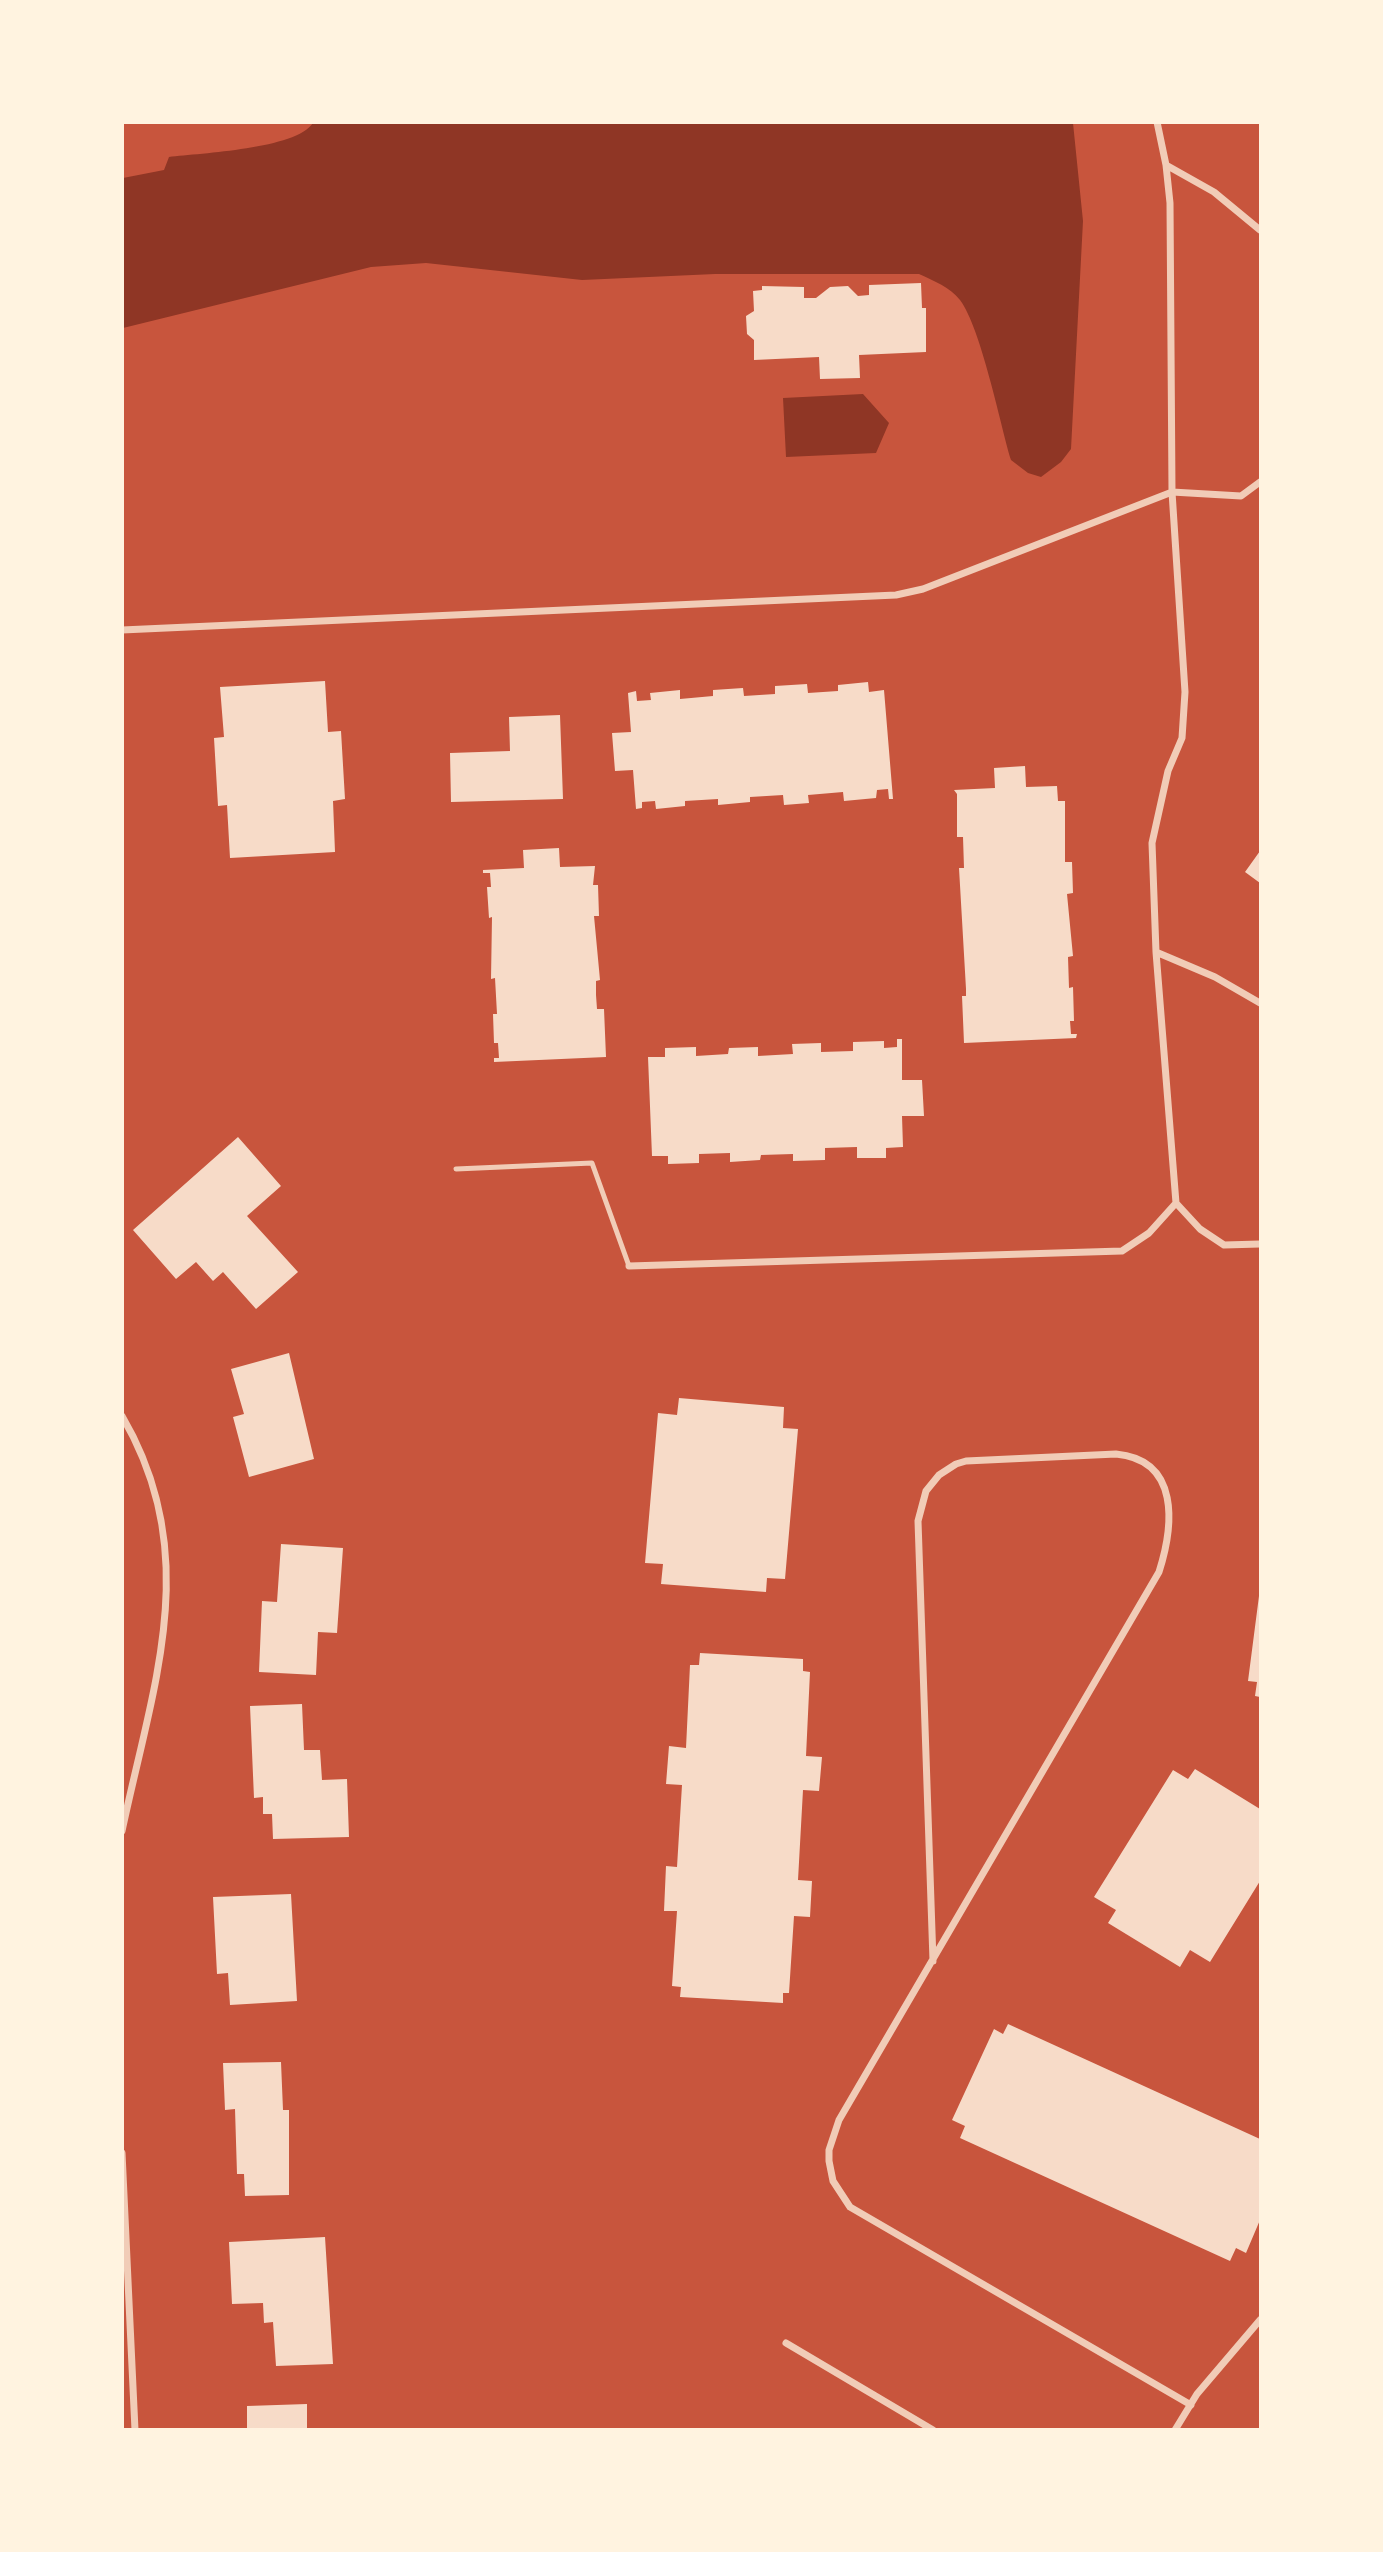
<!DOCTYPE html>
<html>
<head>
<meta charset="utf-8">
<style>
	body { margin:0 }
	#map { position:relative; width:1383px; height:2552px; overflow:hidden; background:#c8553d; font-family:"PT Sans Narrow",sans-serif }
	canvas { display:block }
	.frame { position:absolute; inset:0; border:124px solid #fff3e0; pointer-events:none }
</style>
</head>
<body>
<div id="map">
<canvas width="1383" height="2552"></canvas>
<div class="frame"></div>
</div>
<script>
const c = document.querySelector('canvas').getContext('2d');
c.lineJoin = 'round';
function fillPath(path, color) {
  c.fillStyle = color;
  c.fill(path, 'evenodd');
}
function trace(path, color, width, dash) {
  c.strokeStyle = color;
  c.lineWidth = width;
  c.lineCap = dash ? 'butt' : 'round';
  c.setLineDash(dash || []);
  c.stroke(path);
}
fillPath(new Path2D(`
	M313,123H1073L1083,221L1071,449L1061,462L1041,477L1028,473L1011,460C1000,423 981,328 960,300C950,287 934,281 919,274H715L582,280L426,263L371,267L123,328V178L164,170L169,157C201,153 296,149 313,123Z
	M863,394L889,423L876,453L786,457L783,398Z`), '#8f3625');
fillPath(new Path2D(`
	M921,283L922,308H926V352L859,355L860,378L820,379L819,357L754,360V340L747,334L746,316L754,311L753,291L762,290V286L804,287V298H816L830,287L848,286L858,296L869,295V285Z
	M325,681L328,732L341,731L345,799L333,801L335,852L230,858L227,805L218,806L214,738L224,737L220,687Z
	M868,682L869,692L884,690L893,799H889L888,789L877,790L876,798L844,801L843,792L808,795L809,803L784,805L783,795L750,797V802L718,805V799L685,801V806L656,809L655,801L642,802V808L636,809L633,770L615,771L612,733L631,732L628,693L636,691L637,701L651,700L650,693L680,690V699L713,696V690L743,688L744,696L775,694V686L807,684L808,693L838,691V685Z
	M560,715L563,799L451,802L450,753L510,751L509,717Z
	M1025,766L1026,787L1057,786L1058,801H1065V862H1072L1073,893L1067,894L1073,956L1068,957L1069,988L1073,987L1074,1021H1070L1071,1034H1077L1076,1038L964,1043L962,996H966V989L959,868H964L963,837H957V794L954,790L995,788L994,768Z
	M559,848L560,867L595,866L593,885H598L599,916H594L600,980L596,981V995L597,1009H604L606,1057L494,1062V1058H499L498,1043H494L493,1014H497L495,978L491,979L492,917L489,918L487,887H491L490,873H483V870L524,868L523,850Z
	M1260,851V883L1245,872Z
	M897,1039H902V1080H922L924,1116H902L903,1147L886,1148V1158H857V1147L825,1148V1160L793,1161V1154L761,1155L760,1160L730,1162V1153L699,1154V1163L668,1164V1156H652L648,1057H665V1048L696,1047V1056L728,1054L729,1048L758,1047V1056L793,1054L792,1044L821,1043V1052L853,1051V1042L884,1041V1048L897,1047Z
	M238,1137L281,1186L247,1216L298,1272L256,1309L223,1272L213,1281L196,1262L176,1279L133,1230Z
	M289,1353L314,1459L249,1477L233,1417L244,1414L231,1369Z
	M679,1398L784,1407L783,1428L798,1429L785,1579L767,1578L766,1592L661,1584L663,1564L645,1563L658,1413L677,1415Z
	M281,1544L343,1548L337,1633L318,1632L316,1675L259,1672L262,1601L277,1602Z
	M1259,1596H1260V1697L1255,1696L1257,1682L1248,1681Z
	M700,1653L803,1659V1671L810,1672L806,1756L822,1757L819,1791L803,1790L798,1880L812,1881L810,1917L794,1916L789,1993H783V2003L680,1997L681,1987L672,1986L677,1911H664L666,1866L677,1867L682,1785L666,1784L669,1746L686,1748L690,1665H699Z
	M302,1704L304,1750H320L322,1780L347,1779L349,1837L273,1839L272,1814H263V1797L254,1798L250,1706Z
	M1195,1769L1260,1809V1881L1210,1962L1190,1950L1180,1967L1108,1923L1116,1910L1094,1897L1173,1770L1188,1779Z
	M291,1894L297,2001L230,2005L228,1973L217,1974L213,1897Z
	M1008,2024L1260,2139V2220L1246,2253L1236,2248L1230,2261L960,2138L965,2126L952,2120L994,2029L1003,2034Z
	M281,2062L283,2110H289V2195L245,2196L244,2174H237L235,2109L225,2110L223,2063Z
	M325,2237L333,2364L276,2366L273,2322L264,2323L263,2303L232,2304L229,2242Z
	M307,2404V2430H247V2406Z`), '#f7dbc8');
trace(new Path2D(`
	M456,1169L592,1163L629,1266`), '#f1ccb7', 5);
trace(new Path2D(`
	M1157,122L1166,165L1214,192L1260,230
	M1166,165L1170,203L1172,492L1185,692L1182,738L1168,771L1152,843L1156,952L1215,977L1260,1003
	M122,630L896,595L923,589L1172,492L1241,496L1260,482
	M1156,952L1176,1203L1200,1229L1224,1245L1260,1244
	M629,1266L1122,1251L1149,1233L1176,1203
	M122,1416C204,1556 153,1684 122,1831
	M933,1961L918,1521L926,1491L939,1475L956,1464L966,1461L1116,1454C1180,1460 1174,1525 1159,1572L839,2120L829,2150V2161L833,2181L850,2207L1191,2405
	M122,2153L135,2430
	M786,2343L933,2430
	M1175,2430L1197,2394L1260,2320`), '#f1ccb7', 7);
</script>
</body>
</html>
